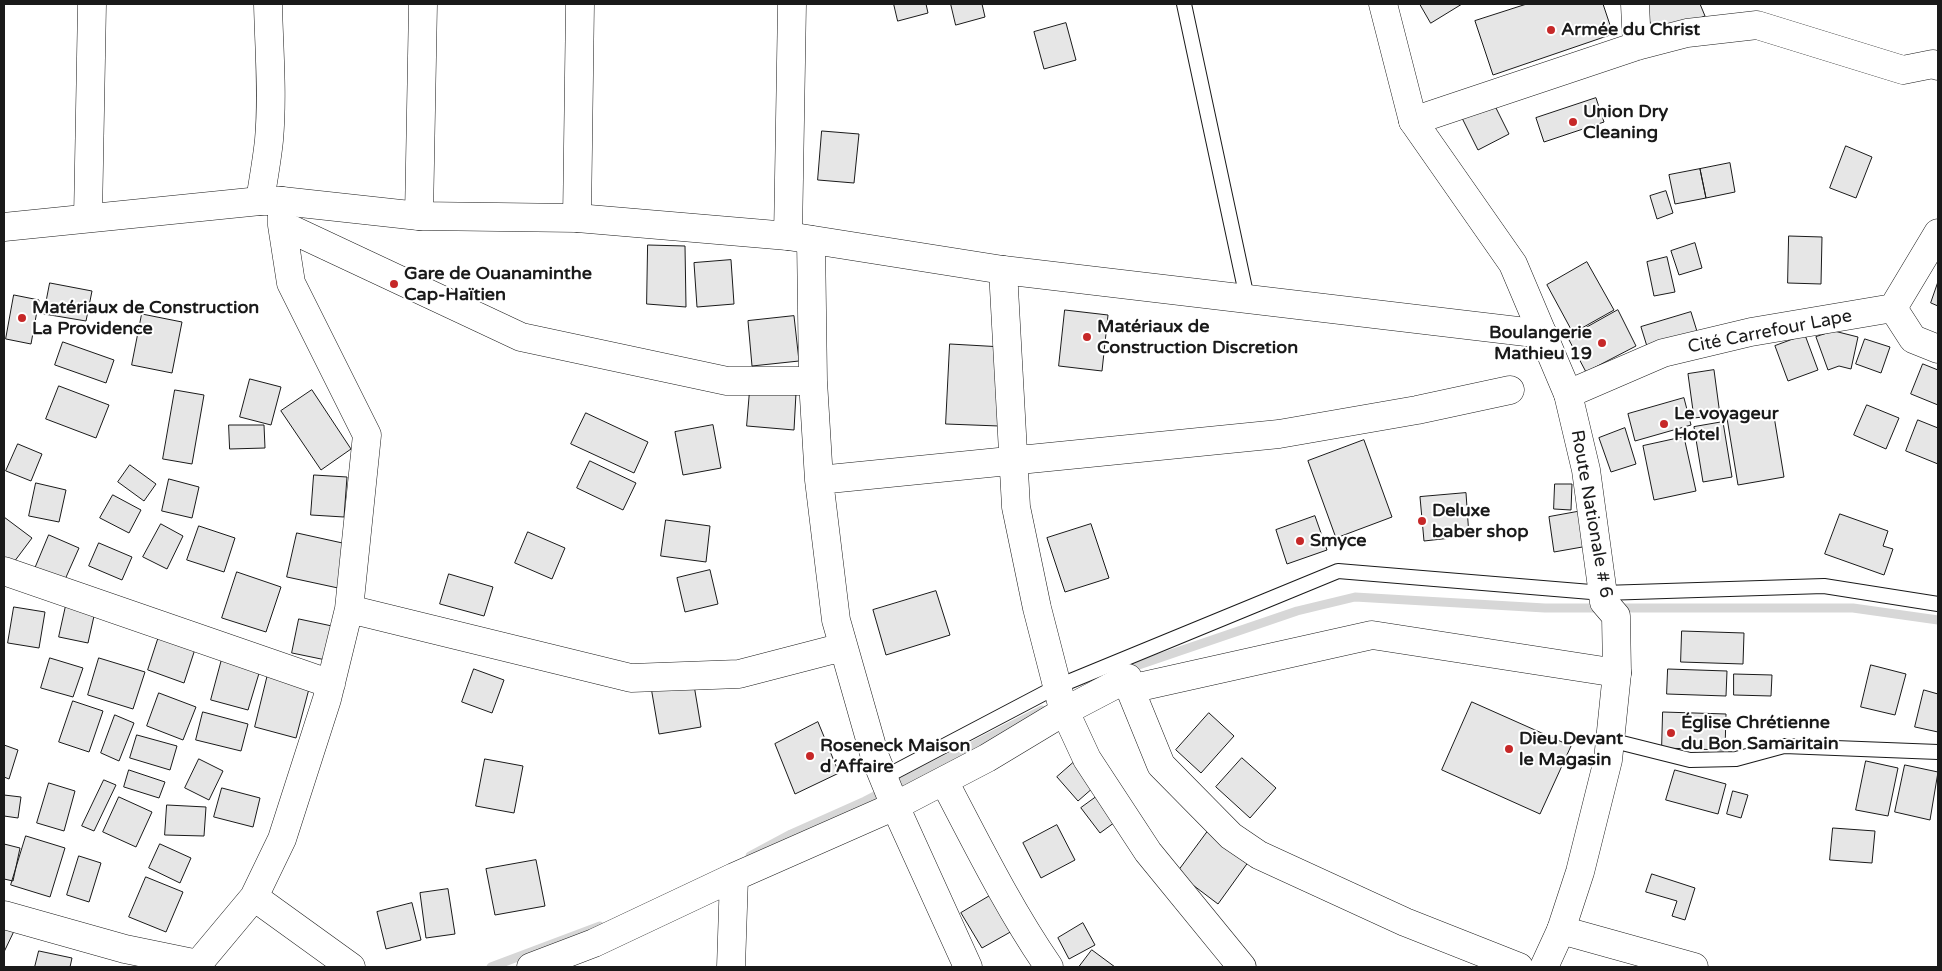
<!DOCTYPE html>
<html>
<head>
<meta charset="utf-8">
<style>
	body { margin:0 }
	#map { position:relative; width:1942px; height:971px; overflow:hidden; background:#fff; font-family:"Varela Round",sans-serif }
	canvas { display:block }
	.frame { position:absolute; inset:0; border:5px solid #1a1a1a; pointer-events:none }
</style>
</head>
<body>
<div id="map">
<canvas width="1942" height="971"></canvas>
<div class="frame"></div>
</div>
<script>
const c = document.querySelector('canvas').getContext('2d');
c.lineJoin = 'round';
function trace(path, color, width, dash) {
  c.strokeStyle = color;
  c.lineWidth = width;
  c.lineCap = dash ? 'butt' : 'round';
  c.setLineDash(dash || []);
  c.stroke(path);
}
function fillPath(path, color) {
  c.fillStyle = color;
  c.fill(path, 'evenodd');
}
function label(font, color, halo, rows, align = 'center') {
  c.font = font + ' "Varela Round",sans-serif';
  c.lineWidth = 4;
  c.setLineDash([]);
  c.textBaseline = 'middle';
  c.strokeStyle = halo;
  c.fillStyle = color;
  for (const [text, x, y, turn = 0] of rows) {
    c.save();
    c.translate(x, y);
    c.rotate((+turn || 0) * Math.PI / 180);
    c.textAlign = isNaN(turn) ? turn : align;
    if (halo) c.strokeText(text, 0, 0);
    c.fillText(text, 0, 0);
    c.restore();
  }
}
trace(new Path2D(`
	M1617,608H1853L1938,620
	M1124,670L1297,611L1355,597L1545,608H1604
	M750,856L791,834L865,801L1042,710
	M491,967L600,926`), '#d7d7d7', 9);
const building = new Path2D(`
	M894,4H926L928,13L898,21Z
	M951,4H982L985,17L956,25Z
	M1420,4H1462L1431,23Z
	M1527,4H1603L1613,34L1493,75L1475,21Z
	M1643,4H1700L1705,16L1656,36Z
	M1066,23L1076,60L1044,69L1034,32Z
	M1596,98L1604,122L1544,142L1536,118Z
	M1493,102L1509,134L1478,150L1462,118Z
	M822,131L859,134L854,183L818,180Z
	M1846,146L1872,157L1856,198L1830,188Z
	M1730,163L1735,192L1706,198L1700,169Z
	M1700,169L1706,198L1675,204L1669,175Z
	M1666,191L1673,213L1657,219L1650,196Z
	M1789,236L1822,237L1821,284L1788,283Z
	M1695,243L1702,268L1679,275L1671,251Z
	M648,245L685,246L686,307L647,304Z
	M1667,257L1675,292L1654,296L1647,262Z
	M731,260L734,304L697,307L694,263Z
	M1587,262L1614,310L1573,333L1547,285Z
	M1938,282V306L1931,303Z
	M50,283L92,291L86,321L44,314Z
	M14,295L39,300L31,344L6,339Z
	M1065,310L1108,315L1102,371L1059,366Z
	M1618,310L1636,346L1586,372L1568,338Z
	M1691,312L1700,341L1650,356L1641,327Z
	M142,314L182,322L172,373L132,365Z
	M794,316L799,361L752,366L748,321Z
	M1834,331L1858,337L1851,369L1839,366L1828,370L1816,337Z
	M1805,335L1818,370L1788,381L1775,346Z
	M1865,339L1890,347L1881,373L1856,364Z
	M63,342L114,360L106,383L55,365Z
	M950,344L1003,347L999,426L946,424Z
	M1923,364L1938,370V405L1911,394Z
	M1714,370L1720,415L1694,418L1688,374Z
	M250,379L281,387L271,425L240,417Z
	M59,386L109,405L96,438L46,419Z
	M175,390L204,395L192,464L163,459Z
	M312,390L351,449L321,470L281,411Z
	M750,390L796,393L794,430L747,426Z
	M1684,398L1691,425L1635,441L1628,414Z
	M1867,405L1899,418L1886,449L1854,435Z
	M1773,410L1784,477L1738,485L1727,418Z
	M586,413L648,442L634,473L571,444Z
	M1918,420L1938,428V464L1906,451Z
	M1723,422L1732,477L1703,482L1694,427Z
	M229,425H264L265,448L230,449Z
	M713,425L721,468L683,475L675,432Z
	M1625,428L1636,464L1611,472L1599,438Z
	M1684,437L1696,491L1654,500L1643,446Z
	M1364,440L1392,517L1336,538L1308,461Z
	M18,444L42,454L31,481L6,471Z
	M590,461L636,483L623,510L577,488Z
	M130,465L156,484L144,501L118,482Z
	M314,475L347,477L344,517L311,515Z
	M169,479L199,487L192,518L162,511Z
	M36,483L66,490L59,522L29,516Z
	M1555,484H1572L1571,510L1554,509Z
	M1466,493L1469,536L1424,541L1420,497Z
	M113,495L141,510L129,533L100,518Z
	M1582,511L1588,546L1554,552L1549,517Z
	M1840,514L1888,531L1883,546L1893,549L1884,575L1825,554Z
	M1315,516L1327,550L1287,564L1276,530Z
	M4,517L32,538L11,566L4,560Z
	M666,520L710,526L706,562L661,556Z
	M161,524L183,536L167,569L143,557Z
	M1091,524L1109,578L1065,592L1047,538Z
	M199,526L235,538L224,572L187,560Z
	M528,532L565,548L552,579L515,563Z
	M297,533L347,544L338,588L287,577Z
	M49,535L79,548L63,584L34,571Z
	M99,543L132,557L122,580L89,566Z
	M710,570L718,604L685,612L677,578Z
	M237,572L281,587L266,632L222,618Z
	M449,574L493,587L484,616L440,604Z
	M936,591L950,635L886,655L873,610Z
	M67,601L96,607L88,643L59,637Z
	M14,607L45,612L39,648L8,643Z
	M299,619L332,626L326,660L292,653Z
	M161,630L197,643L184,683L148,670Z
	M1682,631L1744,633L1743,664L1681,662Z
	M50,658L83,668L73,697L41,688Z
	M99,658L145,672L133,709L88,695Z
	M222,659L260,670L248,710L211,700Z
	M1871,665L1906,674L1895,715L1861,707Z
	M474,669L504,680L492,713L462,702Z
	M1668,669L1727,671L1726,696L1667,694Z
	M268,674L310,685L296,738L255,727Z
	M1734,674L1772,675L1771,696L1734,695Z
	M693,679L701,727L659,734L651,687Z
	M1924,690L1938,694V732L1915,727Z
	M159,693L196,707L183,740L147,726Z
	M73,701L103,711L89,752L59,742Z
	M1472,702L1571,746L1540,814L1442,770Z
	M203,712L248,724L241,751L196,740Z
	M1663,712L1726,714L1725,750L1662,748Z
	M1209,713L1234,736L1201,773L1176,750Z
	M115,715L134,723L119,761L101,753Z
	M818,722L839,773L795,794L775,744Z
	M137,735L177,746L170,770L130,758Z
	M4,745L18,750L9,779L4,777Z
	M1242,758L1276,788L1250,818L1216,787Z
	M199,759L223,771L209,800L185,788Z
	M485,759L523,766L514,813L476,806Z
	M1866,761L1898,768L1888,816L1856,810Z
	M1073,763L1094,787L1078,801L1057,777Z
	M1905,765L1938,772L1930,820L1895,812Z
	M129,770L165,782L159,798L124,787Z
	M1675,770L1726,784L1718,814L1666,800Z
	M104,780L116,785L94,831L82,826Z
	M49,783L75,791L64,831L37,823Z
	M222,788L260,798L253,827L214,817Z
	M1733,791L1748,795L1741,818L1727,814Z
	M1103,792L1122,817L1100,833L1081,808Z
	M4,795L21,797L18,818L4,816Z
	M119,797L152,812L136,847L103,832Z
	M167,805L206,807L204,836L165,835Z
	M1057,825L1075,860L1041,878L1023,843Z
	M1833,828L1875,831L1872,863L1830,860Z
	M1208,831L1249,861L1218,904L1177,873Z
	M26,836L65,848L50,897L11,885Z
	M4,844L20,848L13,881L4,879Z
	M160,844L191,858L180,883L149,868Z
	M79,856L101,863L89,902L67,895Z
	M536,860L545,906L495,915L486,869Z
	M1652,874L1695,888L1685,920L1672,916L1677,901L1646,892Z
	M146,877L183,892L166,932L129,917Z
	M448,889L455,934L426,938L420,893Z
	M993,894L1014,930L982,948L961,913Z
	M412,903L421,940L386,949L377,912Z
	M4,923L15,929L4,952Z
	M1083,923L1095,945L1069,959L1058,938Z
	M1092,950L1115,967H1079Z
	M39,951L72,958L70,967H35Z`);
fillPath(building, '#e6e6e6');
trace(building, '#1a1a1a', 1);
const lane = new Path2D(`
	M1184,4L1247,298
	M1610,740L1690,760L1736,759L1784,746L1938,752
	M883,778L1056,687L1338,571L1603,593L1824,586L1938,604`);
const street = new Path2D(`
	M1635,4L1637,46
	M1413,121L1637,46L1687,33L1757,25L1903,70L1933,64L1938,66
	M260,201C263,181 267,160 269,140C273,94 269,49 268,4
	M282,201V225L291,283L367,435L349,609L327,699L282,839L254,897L351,967
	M419,216L423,4
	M88,217L92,4
	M577,218L580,4
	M282,225L521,337L727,381H813
	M788,236L792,4
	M811,240L813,381L819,480L836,620L875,757L895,806L968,967
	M1003,270L1016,507L1037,608L1062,705L1087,759L1148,852L1242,967
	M1893,308L1913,339L1938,349
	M819,480L1279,434L1417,410L1510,390
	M4,571L331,684
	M349,609L631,678L739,674L843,647
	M1130,689L1372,635L1617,673
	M944,781C977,844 1009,909 1049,967
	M4,915L125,949L198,964L254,897
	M1561,930L1694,967
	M531,967L594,943L734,877L895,806L987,758L1065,711L1128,678L1130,689L1161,765L1231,836L1259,855L1405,922L1519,967
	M731,967L734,877`);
const secondary = new Path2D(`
	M4,227L260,201H282L419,216L577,218L788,236L1003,270L1543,334
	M1568,394L1663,353L1751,332L1893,308L1938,233`);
const primary = new Path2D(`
	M1383,4L1413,121L1513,264L1568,394L1586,470L1604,602L1616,616L1617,673L1608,760L1580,872L1561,930L1544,967`);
trace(lane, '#1a1a1a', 16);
trace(street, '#1a1a1a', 29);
trace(secondary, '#1a1a1a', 29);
trace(primary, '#1a1a1a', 29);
trace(lane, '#fff', 14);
trace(street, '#fff', 28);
trace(secondary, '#fff', 28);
trace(primary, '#fff', 28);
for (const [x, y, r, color] of [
	[1551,30,5,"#c62828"],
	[1573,122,5,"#c62828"],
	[394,284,5,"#c62828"],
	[22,318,5,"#c62828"],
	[1087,337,5,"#c62828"],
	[1602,343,5,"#c62828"],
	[1664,424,5,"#c62828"],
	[1422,521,5,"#c62828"],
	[1300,541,5,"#c62828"],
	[1671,733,5,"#c62828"],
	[1509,749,5,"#c62828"],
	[810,756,5,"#c62828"]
]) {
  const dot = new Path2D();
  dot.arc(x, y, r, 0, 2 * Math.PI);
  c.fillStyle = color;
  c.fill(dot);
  trace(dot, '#fff', 2);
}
label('bold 18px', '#1a1a1a', '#fff', [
	["Armée du Christ",1561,30],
	["Union Dry",1583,112],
	["Cleaning",1583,133],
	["Gare de Ouanaminthe",404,274],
	["Cap-Haïtien",404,295],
	["Matériaux de Construction",32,308],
	["La Providence",32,329],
	["Matériaux de",1097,327],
	["Construction Discretion",1097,348],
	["Boulangerie",1592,333,"right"],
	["Mathieu 19",1592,354,"right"],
	["Le voyageur",1674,414],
	["Hotel",1674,435],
	["Deluxe",1432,511],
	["baber shop",1432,532],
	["Smyce",1310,541],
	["Église Chrétienne",1681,723],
	["du Bon Samaritain",1681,744],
	["Dieu Devant",1519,739],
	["le Magasin",1519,760],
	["Roseneck Maison",820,746],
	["d´Affaire",820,767]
], 'left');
label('18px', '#1a1a1a', '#fff', [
	["Cité Carrefour Lape",1770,332,-11],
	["Route Nationale # 6",1591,514,80]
]);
</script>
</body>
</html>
